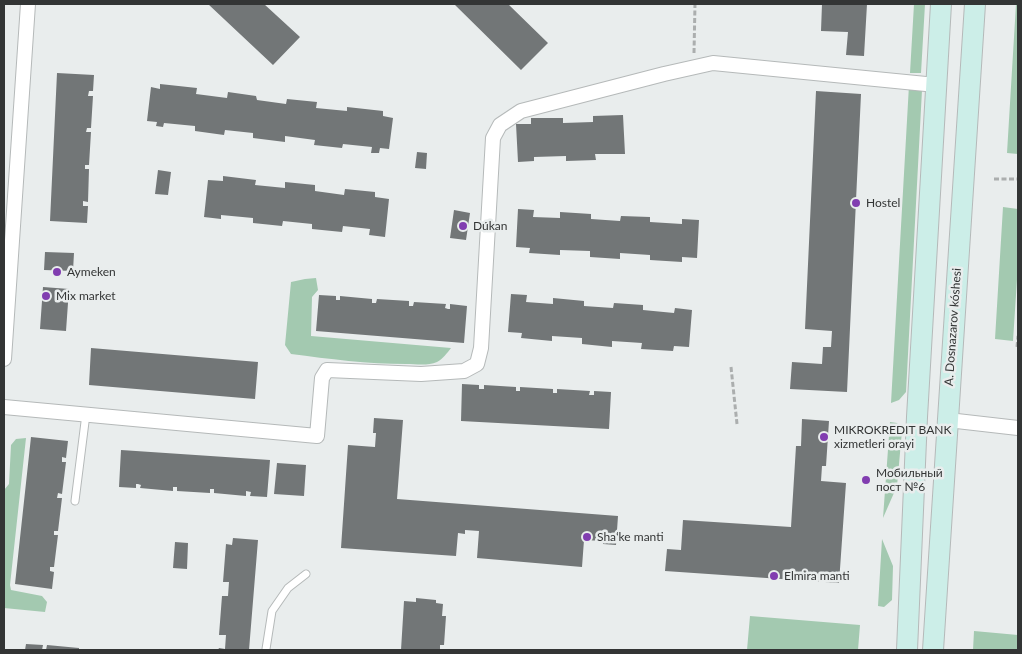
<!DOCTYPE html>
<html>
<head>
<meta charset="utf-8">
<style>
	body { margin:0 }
	#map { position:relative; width:1022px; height:654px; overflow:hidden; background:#e9eded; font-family:Lato,sans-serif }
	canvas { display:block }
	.frame { position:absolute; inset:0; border:5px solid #333535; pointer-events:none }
</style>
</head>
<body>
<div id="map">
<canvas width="1022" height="654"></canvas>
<div class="frame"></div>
</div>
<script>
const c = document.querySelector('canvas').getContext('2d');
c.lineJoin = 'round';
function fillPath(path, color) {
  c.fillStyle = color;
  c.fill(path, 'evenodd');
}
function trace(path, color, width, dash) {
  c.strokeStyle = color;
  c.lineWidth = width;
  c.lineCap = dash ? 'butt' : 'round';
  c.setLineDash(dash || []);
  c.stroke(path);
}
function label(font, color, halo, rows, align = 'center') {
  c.font = font + ' Lato,sans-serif';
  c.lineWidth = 5;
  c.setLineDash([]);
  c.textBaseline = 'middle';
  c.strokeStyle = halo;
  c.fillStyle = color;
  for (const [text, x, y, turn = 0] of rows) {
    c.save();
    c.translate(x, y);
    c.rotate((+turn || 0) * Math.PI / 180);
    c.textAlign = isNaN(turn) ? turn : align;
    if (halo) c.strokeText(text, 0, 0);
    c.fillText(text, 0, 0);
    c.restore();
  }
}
fillPath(new Path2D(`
	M914,4H925L921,73H910Z
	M1016,4H1018V154L1007,153Z
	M909,85L922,90L906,392L899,400L891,403Z
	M1003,207L1018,209V264L1013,341L995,339Z
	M316,278L318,290L312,297L311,336L451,348C447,353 443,359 437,362C428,366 416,364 406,364C368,364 329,359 291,354L285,345L291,282L305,279Z
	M890,422L897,423L902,431L897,486L883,518Z
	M26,438L10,585L11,590L42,596L47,602L45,612L4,608V490L9,484L11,445L16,439Z
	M882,539L893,566L892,600L884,607L878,606Z
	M750,616L860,625L858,650H747Z
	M974,631L1018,635V650H973Z`), '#a3c9b0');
fillPath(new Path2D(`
	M208,4H264L300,37L273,65Z
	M454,4H508L548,43L521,70Z
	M822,4H867L864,56L846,55L848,32L821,31Z
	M57,73L94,75L93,91H89L88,96H93L91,128H87L86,132H91L89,165H85V169H89L88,202L83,201V206H88L87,223L50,221Z
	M160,84L197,88L196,94L227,98L228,92L256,96L257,100L286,104L287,99L317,102L316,108L347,111V107L383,111V116L393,118L389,149L380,148L379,153H371L372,147L343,144L342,148L314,145L315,140L285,136V142L253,138V133L225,130L224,135L195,131V126L164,123L163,127L156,126L157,122L147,121L151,87L160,89Z
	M816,91L861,94L847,392L790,389L792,362L822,364L823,347H831L832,331L805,329Z
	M623,115L625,154H595L596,160L566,161V156L534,157V161L518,162L516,124H531V118H563V123L593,122V116Z
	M417,152L427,153L426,169L415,168Z
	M158,170L171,172L168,195L155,194Z
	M223,176L256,180L255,185L285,188V182L315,185V191L344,195L345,189L375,192V197L389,199L385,237L369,235L370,229L343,226L342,232L312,229V224L283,221L282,226L253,223V218L221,215V219L204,217L208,180L223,181Z
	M518,209L534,210L533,217L560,218V212L591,214V219L620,221L621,216L650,217V222L682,224V219L699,220L697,258L682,257V262L650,260V255L620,253V259L590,257V251L560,250V255L529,253L530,248L516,247Z
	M454,210L470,213L466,240L450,238Z
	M45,252L74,253L73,271L44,270Z
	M43,287L69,289L66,331L40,329Z
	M511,294L527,295L526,302L553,304V298L584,301V306L613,308L614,303L643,305V310L674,313L675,308L692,310L689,347L674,346L673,351L641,349L642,343L612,341V347L582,344V338L552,336V341L521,338L522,333L508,332Z
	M319,295L336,296V300H340V296L372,299V303H376L377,299L409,301V306H413L414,302L446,304L445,308L448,309H450V304L467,306L464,343L316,331Z
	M91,348L258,362L255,399L89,385Z
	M462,384L479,385V389H484V385L516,387V391H520V387L553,389V393H557V389L590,391L589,395H594V391L611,392L609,429L461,421Z
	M374,418L403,420L397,499L618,516L616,545L603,544V541L584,540L582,567L477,558L479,531L465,530V534L458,533L456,556L341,548L348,445L375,447L376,433H373Z
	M802,419L829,421L826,466H822L821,481L846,483L839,583L665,571L667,549L681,550L683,520L791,527L796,446H801Z
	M31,437L68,441L66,458L62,457V462H66L62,494L58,493L57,498H62L58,531H54V535H58L54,567H50V571L54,572L52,589L15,584Z
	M121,450L270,460L267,497L250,496L251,492L246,491V496L214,493V489H210V493L177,491V487H173V491L140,488L141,485L138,484H136V488L119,487Z
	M277,463L306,465L304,496L274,494Z
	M233,538L258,540L249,650H218L219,648L225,649L226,635H219L222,596H228L229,582H223L226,544L232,545Z
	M175,542L188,543L187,569L173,568Z
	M416,598L436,600V603L443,604L442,616H446L444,645H440V650H401L404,601L416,602Z
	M26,644L43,645L42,650H25Z
	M47,645L79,648V650H46Z`), '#727677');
const lane = new Path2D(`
	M75,501L86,414
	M266,649L272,611L288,588L306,574`);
const street = new Path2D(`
	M4,359L28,4
	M4,407L317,436L322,378L327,370L421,374L464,371L477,364L481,348L493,138L500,125L521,111L664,74L713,63L936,85
	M948,420L1018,428`);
const secondary = new Path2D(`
	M907,650L917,417L941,4
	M933,650L975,4`);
trace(lane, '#b5b9b9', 9);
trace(street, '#b5b9b9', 16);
trace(secondary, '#b5b9b9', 22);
trace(new Path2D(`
	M694,53L695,4
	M994,179H1018
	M1017,347L1018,336
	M731,367L737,424`), '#abaeae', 3, [5, 2.5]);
trace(lane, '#fff', 7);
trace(street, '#fff', 14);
trace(secondary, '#cceee8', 20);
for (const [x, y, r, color] of [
	[856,203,5,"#813db0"],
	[463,226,5,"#813db0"],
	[57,272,5,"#813db0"],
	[46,296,5,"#813db0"],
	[824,437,5,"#813db0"],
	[866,480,5,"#813db0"],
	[587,537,5,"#813db0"],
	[774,576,5,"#813db0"]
]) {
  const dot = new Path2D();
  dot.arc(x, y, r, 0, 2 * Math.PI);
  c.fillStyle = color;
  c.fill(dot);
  trace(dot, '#e9eded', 2);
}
label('12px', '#333535', '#e9eded', [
	["Hostel",866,203],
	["Dúkan",473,226],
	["Aymeken",67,272],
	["Mix market",56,296],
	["MIKROKREDIT BANK",834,430],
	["xizmetleri orayi",834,444],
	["Мобильный",876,473],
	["пост №6",876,487],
	["Shaʻke manti",597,537],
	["Elmira manti",784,576]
], 'left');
label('12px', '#333535', '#e9eded', [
	["A. Dosnazarov kóshesi",953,327,-86]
]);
</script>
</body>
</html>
